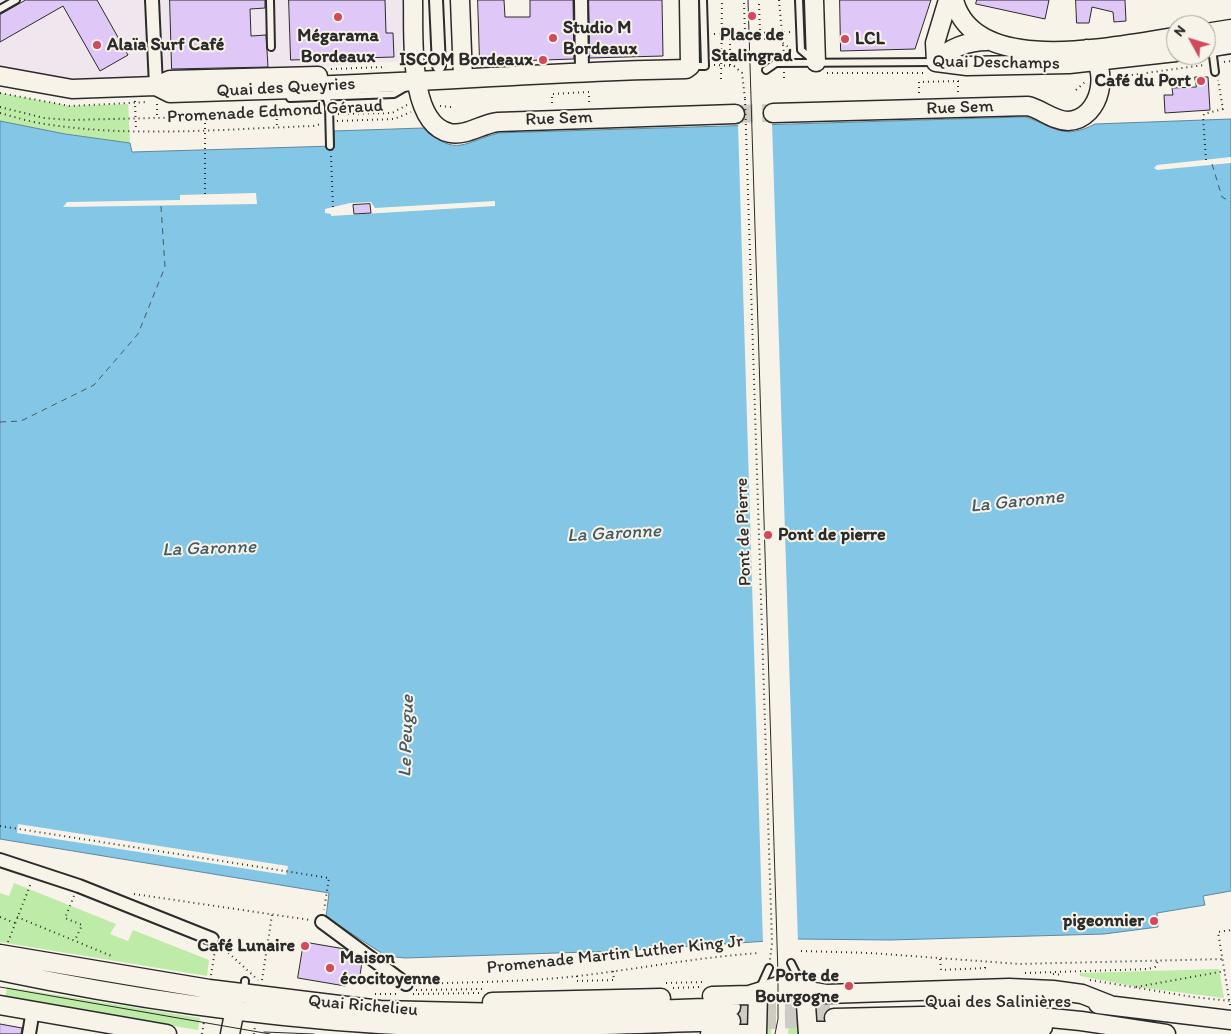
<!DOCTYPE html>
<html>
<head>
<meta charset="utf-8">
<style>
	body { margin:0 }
	#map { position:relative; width:1231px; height:1034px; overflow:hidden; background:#f7f3e8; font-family:Itim,sans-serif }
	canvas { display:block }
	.north { position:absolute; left:1166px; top:15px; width:50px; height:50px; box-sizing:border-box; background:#f7f3e8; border:1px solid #a5a39c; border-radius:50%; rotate:309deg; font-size:14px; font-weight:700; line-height:20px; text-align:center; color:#2b2b2b }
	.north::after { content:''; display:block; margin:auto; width:18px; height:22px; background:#d1495b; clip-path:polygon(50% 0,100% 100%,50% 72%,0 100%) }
</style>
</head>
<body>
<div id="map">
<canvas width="1231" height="1034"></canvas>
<div class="north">N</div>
</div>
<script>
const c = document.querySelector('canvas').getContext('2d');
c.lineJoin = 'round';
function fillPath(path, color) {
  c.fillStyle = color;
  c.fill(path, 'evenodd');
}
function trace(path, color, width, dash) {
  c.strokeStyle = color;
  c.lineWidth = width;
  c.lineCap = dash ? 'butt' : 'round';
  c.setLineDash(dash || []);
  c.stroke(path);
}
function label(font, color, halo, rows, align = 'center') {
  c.font = font + ' Itim,sans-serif';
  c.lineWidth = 4;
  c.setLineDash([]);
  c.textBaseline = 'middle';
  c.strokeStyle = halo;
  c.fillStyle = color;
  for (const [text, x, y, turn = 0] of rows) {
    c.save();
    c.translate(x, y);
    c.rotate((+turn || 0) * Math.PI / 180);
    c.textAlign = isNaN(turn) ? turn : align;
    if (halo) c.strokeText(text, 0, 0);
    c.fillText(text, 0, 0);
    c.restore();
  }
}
fillPath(new Path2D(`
	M0,0H402L403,61L74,83L0,66Z`), '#f0e6ed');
fillPath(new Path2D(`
	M0,93L70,106L128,104L130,143L65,134L0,121Z
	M14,883L116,924L110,934L128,941L133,930L209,960L207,976L0,942V893L9,896Z
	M1219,969L1224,998L1137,987L1080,976V973Z
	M7,987L200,1018L198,1030L5,998Z
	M788,999L798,1009L799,1034H788L789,1023Z
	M774,1000L771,1034H767V1011Z`), '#bfeba8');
const water = new Path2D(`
	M1026,117C1056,128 1064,140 1095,124L1231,119V891L1203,896L1205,905L1157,913L1158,927L1104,934L890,940L798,939L617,951L405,958L386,956L326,917L329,893L0,839V121L65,134L130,143L132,152L334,146V131L423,128C457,158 463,142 499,133Z`);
fillPath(water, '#84c6e5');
trace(water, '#60889b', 1);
fillPath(new Path2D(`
	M772,122L798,942L763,944L738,124Z
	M1231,157V163L1157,170L1154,168L1157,165Z
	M256,193L257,204L63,207L67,202L180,200V195Z
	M495,201V206L331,216V214L325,213V209L350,203L371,202L375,208Z
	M18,824L288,866L286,875L17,833Z`), '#f7f3e8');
trace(new Path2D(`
	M1212,164L1222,197L1231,202
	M0,422L21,421L94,385L138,334L165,267L161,206`), '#465a63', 1, [6, 5]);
const building = new Path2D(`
	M26,0H97L128,55L100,71L63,6L0,42V15Z
	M170,0H265V8L250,9L251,36L266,35L268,67L172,69Z
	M289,0H385L386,33H393L394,57L291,60Z
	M478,0H504L505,17H530V0H573L574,59L480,62Z
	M589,0H662L663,56L590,58Z
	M840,0H931L915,49L841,51Z
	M977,0H1049L1045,19L976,4Z
	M1076,0H1125L1126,21L1114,22L1113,12L1092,7L1089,23H1077Z
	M1195,77H1208L1210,110L1165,113L1164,95H1173L1172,88L1196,87Z
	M370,204L371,213L354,214L353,205Z
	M304,942L345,949L350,953V956L362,962L359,982L346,980L345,986L298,978Z
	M0,1024L22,1028L21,1034H0Z`);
fillPath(building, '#dfc8f8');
trace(building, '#2b2b2b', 1);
trace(new Path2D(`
	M735,114L773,113
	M731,1007L834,1004
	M731,1021L834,1018`), '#cecbc2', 18, [18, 9]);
const lane = new Path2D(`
	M270,0L271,47
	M799,0L801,50L813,60
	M0,9L16,0
	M1212,48L1215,72
	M691,66H705L703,0
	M766,70L776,63L935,62
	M326,96L329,106L330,146
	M290,98L394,94L406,87
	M791,963L803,987
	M759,990L769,968
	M244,992L245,981`);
const street = new Path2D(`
	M152,0L156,86
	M436,0L439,66
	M581,0L582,72
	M0,860L79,886L212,939
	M322,922L406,984
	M29,1034L33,1010`);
const secondary = new Path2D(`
	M413,0C414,33 407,124 450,133C467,136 481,124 498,122L735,114
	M460,0L463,78
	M814,0L816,62
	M954,0C974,79 1119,45 1176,37
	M1206,33L1231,29
	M1206,48L1231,44
	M936,62L967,66L1069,64L1176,52
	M936,62L935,43L948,0
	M936,62C948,48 969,41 987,41
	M0,76L72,89L156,86L170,80L318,76
	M156,86L170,93L295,89L307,86C434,82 560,71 686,69L690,66L689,0
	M773,113L1028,106C1041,109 1054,121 1068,121C1102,119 1111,67 1087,49
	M0,954L209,989L380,1010L546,1014L731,1007
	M0,971C124,997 252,1016 379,1024C496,1031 614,1024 731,1021
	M805,990L808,1034
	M712,996L749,995L778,986L826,994L1009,988L1053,990L1082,994L1110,1005
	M965,1001L1042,1000
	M492,1002L661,998
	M1098,1004L1231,1020
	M0,1005L167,1034
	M834,1018L1010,1014L1081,1021L1166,1034
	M230,1034L235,1009
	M710,1034H749
	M757,1034L758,993
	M812,1034L816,1031L1043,1027`);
trace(lane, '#2b2b2b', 10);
trace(street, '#2b2b2b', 16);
trace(secondary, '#2b2b2b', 21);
trace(new Path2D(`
	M779,0L784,55
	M744,3L745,33
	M759,4L760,33
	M714,34L792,32
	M1224,62L1231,61
	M1186,63L1201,61
	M714,65L734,66L742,73L745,99
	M730,65V39H777L791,49
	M331,69L386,67
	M827,73H927
	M1117,77L1204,65
	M784,78V72
	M721,79L722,0
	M1076,90L1085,82
	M0,93L70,106L147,102
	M919,93V82L958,81V93
	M135,101L136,130
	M552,103V94L589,92V102
	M157,104V119
	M276,104L277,127
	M440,106L451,107
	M0,107L44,118L71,120L321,114
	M0,113C15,117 30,122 45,124C133,138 224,129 313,126L321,124
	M338,114L392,113L407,105
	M205,118V198
	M337,121L394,119L411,112
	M331,156L333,208
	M1206,160L1203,117L1204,114L1223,109L1218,80
	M0,826L329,878L324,910
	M134,894L310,920
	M74,896L65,918L82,925L75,940
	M0,917L15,923
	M17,917L114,957
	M8,942L31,883
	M221,946L258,980
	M801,951L870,953L1020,964L1222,959
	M940,959L941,970L985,968V963
	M1025,973L1148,969L1155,967L1158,961
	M1053,974L1063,975
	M211,975L215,950
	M577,976V981L614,980L613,971
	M262,980L272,915
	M1090,980L1193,997L1231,1001
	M666,983L706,982
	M417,984C471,982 524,982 578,976C638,969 699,957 760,953
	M1136,987L1225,971
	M673,988L700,987
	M416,990L483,989
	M375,994H398
	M413,994L481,993
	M1230,1005L1218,932L1231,930
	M202,1034L204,1022
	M254,1034L255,1026`), '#2b2b2b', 2, [1, 4]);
trace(lane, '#f7f3e8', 6);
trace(street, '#f7f3e8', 12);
trace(secondary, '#f7f3e8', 18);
trace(new Path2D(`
	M748,0L778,975V1019L775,1034
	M0,987L270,1034
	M264,1032L314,1034`), '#2b2b2b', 1);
trace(new Path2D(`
	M745,99L772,943L769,968`), '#2b2b2b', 2, [1, 4]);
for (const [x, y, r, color] of [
	[752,16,5,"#d1495b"],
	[338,17,5,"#d1495b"],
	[553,38,5,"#d1495b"],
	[845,39,5,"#d1495b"],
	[97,45,5,"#d1495b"],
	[543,60,5,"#d1495b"],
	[1201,81,5,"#d1495b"],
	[768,535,5,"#d1495b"],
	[1154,921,5,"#d1495b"],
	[305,946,5,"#d1495b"],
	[330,968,5,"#d1495b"],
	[849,986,5,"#d1495b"]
]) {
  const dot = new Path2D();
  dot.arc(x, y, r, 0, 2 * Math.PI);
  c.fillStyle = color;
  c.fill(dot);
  trace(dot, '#f7f3e8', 2);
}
label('bold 18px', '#2b2b2b', '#f7f3e8', [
	["Studio M",563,28],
	["Bordeaux",563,49],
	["Place de",752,35,"center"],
	["Stalingrad",752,56,"center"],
	["Mégarama",338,36,"center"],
	["Bordeaux",338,57,"center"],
	["LCL",855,39],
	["Alaïa Surf Café",107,45],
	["ISCOM Bordeaux",533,60,"right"],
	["Café du Port",1191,81,"right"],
	["Pont de pierre",778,535],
	["pigeonnier",1144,921,"right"],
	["Café Lunaire",295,946,"right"],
	["Maison",340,958],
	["écocitoyenne",340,979],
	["Porte de",839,976,"right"],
	["Bourgogne",839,997,"right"]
], 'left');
label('18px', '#2b2b2b', '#f7f3e8', [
	["Quai Deschamps",996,63,1],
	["Quai des Queyries",286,88,-3],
	["Rue Sem",960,108,-2],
	["Promenade Edmond Géraud",275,112,-3],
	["Rue Sem",559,119,-2],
	["Pont de Pierre",744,532,-92],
	["Promenade Martin Luther King Jr",615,955,-6],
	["Quai des Salinières",998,1002],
	["Quai Richelieu",363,1006,5]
]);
label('italic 19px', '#465a63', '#f7f3e8', [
	["La Garonne",1017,502,-6],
	["La Garonne",614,534,-3],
	["La Garonne",209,549,-2],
	["Le Peugue",407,736,-88]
]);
</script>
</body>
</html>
